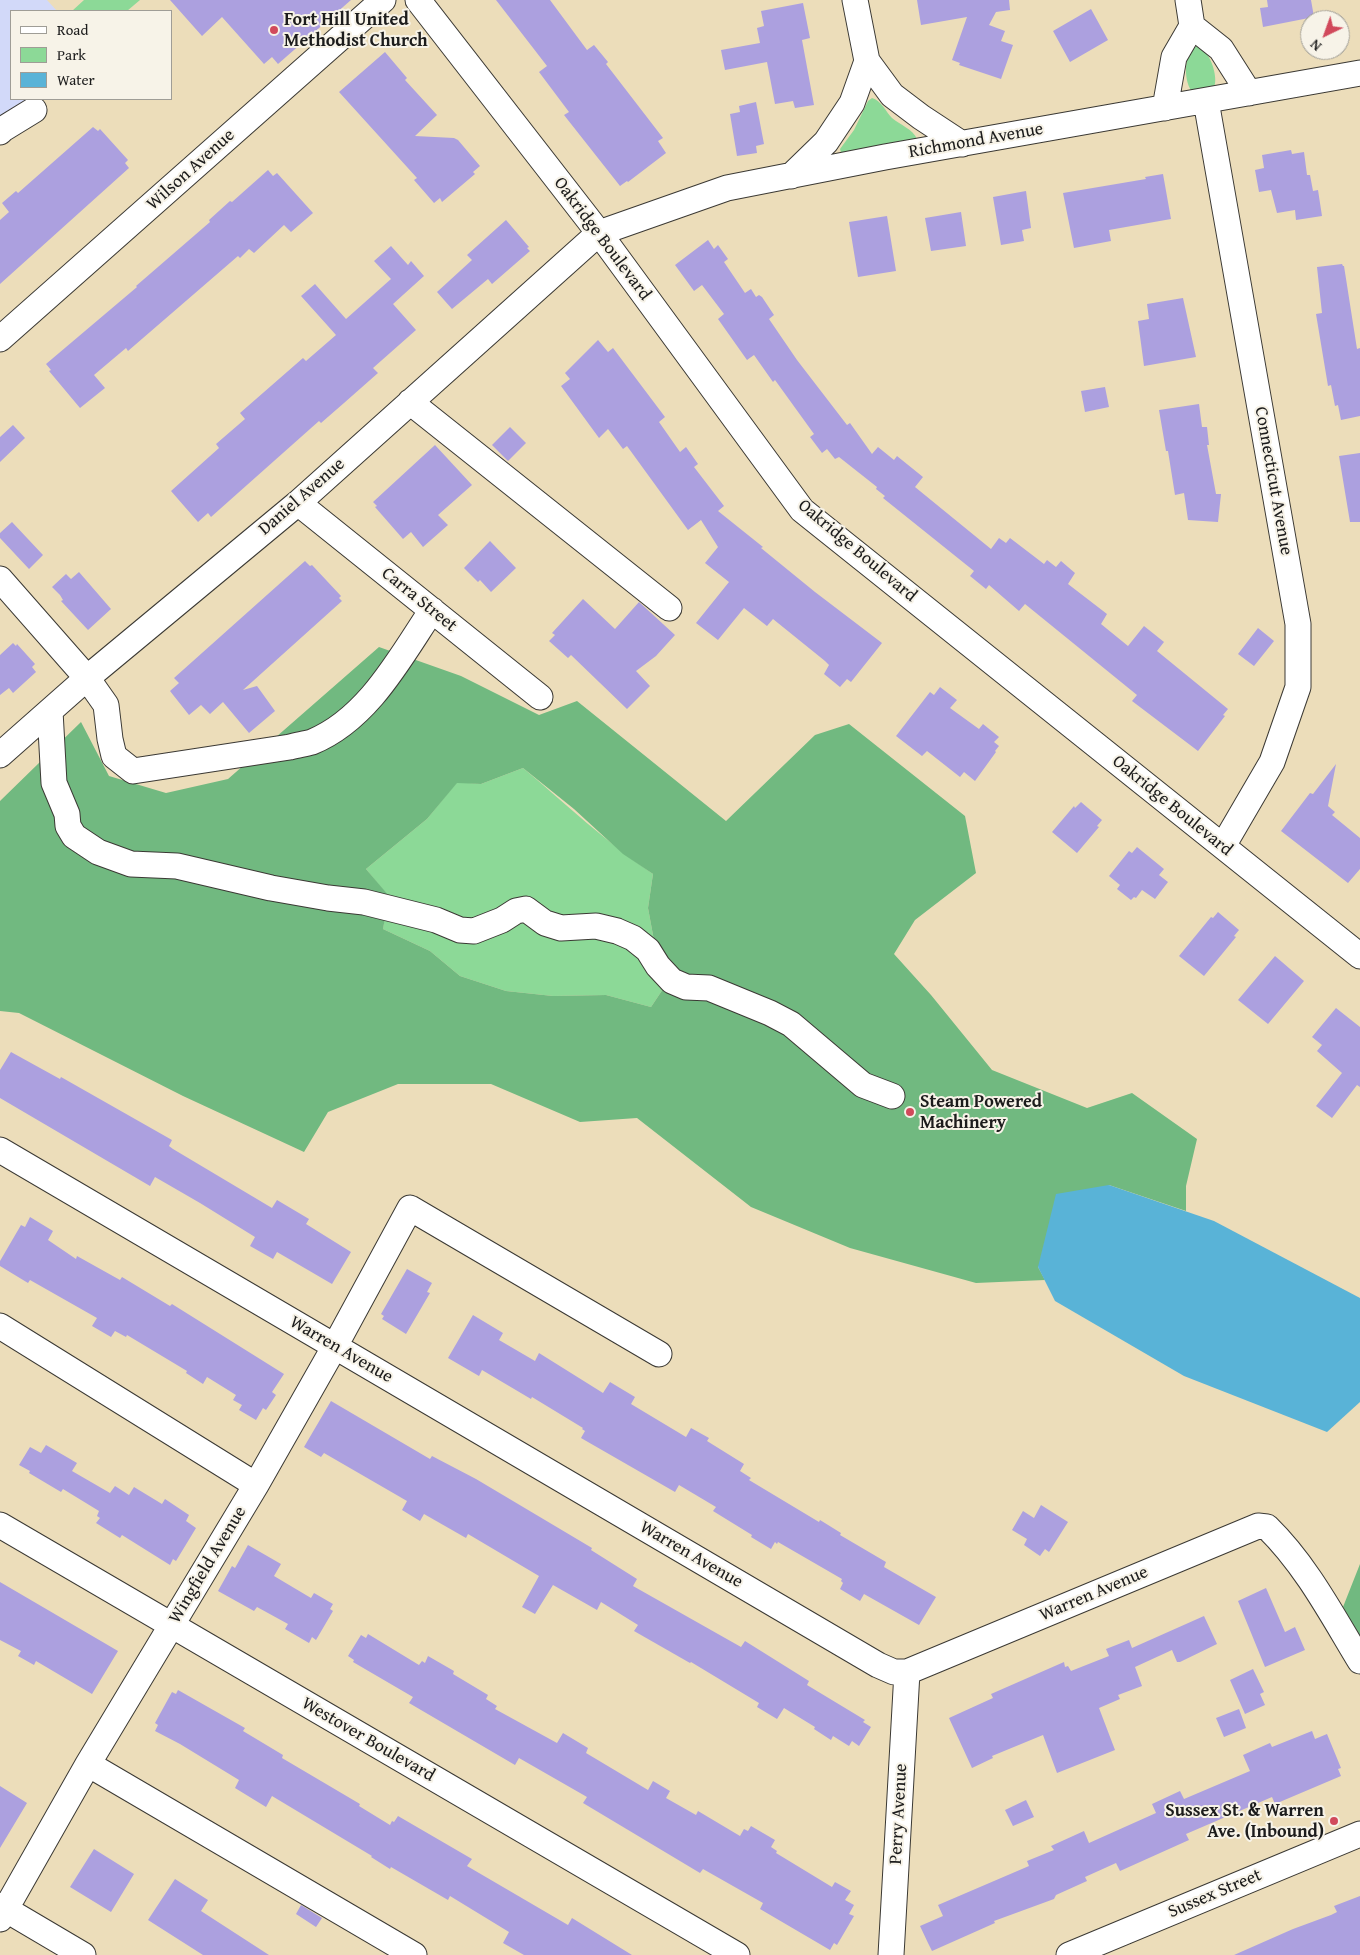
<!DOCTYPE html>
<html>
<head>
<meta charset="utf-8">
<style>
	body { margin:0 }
	#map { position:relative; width:1360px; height:1955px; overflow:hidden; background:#ecddba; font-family:"Gentium Book Plus",serif }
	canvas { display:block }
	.legend { position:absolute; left:10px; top:10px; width:162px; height:90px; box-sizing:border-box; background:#f7f3e8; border:1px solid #9f9d96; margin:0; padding:6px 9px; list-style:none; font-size:15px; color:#1c1c1c }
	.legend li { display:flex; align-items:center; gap:10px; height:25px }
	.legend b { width:25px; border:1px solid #9f9d96 }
	.north { position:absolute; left:1300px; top:10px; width:50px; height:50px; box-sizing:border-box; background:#f7f3e8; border:1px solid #9f9d96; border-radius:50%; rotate:222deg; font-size:14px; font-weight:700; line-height:20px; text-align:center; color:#1c1c1c }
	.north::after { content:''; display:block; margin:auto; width:18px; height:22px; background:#d1495b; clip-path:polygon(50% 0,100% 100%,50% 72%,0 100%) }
</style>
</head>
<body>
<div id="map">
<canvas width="1360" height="1955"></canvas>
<ul class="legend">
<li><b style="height:6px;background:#fff"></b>Road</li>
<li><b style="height:14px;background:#8cd997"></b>Park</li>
<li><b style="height:14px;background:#59b3d7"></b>Water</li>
</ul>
<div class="north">N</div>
</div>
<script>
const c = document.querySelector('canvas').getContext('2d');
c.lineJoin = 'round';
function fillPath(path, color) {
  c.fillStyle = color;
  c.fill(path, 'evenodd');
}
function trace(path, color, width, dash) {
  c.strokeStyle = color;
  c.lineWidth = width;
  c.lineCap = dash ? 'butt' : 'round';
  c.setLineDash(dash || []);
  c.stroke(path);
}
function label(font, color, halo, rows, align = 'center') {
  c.font = font + ' "Gentium Book Plus",serif';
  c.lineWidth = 4;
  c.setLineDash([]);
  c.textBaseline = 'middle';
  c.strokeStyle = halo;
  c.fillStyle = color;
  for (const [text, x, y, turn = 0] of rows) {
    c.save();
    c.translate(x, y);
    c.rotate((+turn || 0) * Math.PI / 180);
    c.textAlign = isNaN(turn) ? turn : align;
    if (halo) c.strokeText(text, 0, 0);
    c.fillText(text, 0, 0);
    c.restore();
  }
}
fillPath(new Path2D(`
	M0,0H47L57,11H11V99H35L0,131Z`), '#d2d9f9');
fillPath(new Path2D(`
	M84,0H140L127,11H72Z
	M1197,46C1209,48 1219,77 1214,87L1191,90C1184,80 1183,52 1197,46Z
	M872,98C881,100 886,112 892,118C900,125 913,129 917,139L842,156L840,149L854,130L868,101Z
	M523,768C566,804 607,843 653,874L648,908L663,989L651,1007L606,995L553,996L506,991L460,976L430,951L383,929L388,896L366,869L427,819L457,782L481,784Z`), '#8cd997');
fillPath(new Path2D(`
	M379,647L461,676L539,715L577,701L726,821L815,735L849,724L965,816L976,873L915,920L894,954L931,995L992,1070L1087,1108L1132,1093L1197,1139L1186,1186V1211L1109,1185L1038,1267L1045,1280L976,1283L850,1248L751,1207L637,1118L580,1122L491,1084H398L328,1112L304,1152L183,1096L19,1013L0,1011V801L81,722L109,776L166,793L228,779ZM523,768L574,809L623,854L653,874L648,908L663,989L651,1007L606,995L553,996L506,991L460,976L430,951L383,929L389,896L366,869L427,819L457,783L481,784Z
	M1360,1564V1636L1343,1607Z`), '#71b980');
fillPath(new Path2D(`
	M1109,1185L1214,1221L1360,1298V1402L1327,1432L1184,1376L1055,1301L1038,1267L1056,1194Z`), '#59b3d7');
fillPath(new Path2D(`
	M170,0H351L278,64L272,57L264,64L222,17L202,36Z
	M496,0H550L587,50L594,45L608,62L606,64L663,138L658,141L666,153L628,182L627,181L620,186L564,115L569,112L539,72L547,66Z
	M917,0H1009L1010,10L996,12L989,25L1005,31L1001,41L1013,45L1001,79L959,65L960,63L952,60L967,17L921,25Z
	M1267,0H1311L1314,17L1263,27L1260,8L1268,7Z
	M803,3L810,38L802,40L814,105L795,108L793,101L775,104L767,62L725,70L721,50L760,43L757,28L764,26L761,11Z
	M1091,9L1108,40L1070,62L1053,31Z
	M385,52L407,78L405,80L437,115L415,136L454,138L458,140L480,166L473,172L475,174L442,202L440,198L434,203L414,180L417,178L339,92Z
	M756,102L764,144L756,146L757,153L737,156L730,114L740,112L739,106Z
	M93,127L98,131L100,129L128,160L125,163L129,168L0,284V220L9,212L2,203L16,191L18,193Z
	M1291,150L1292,154L1304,152L1307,175H1310L1313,191L1318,190L1322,216L1296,220L1295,210L1277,213L1271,190L1259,192L1255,170L1264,168L1262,155Z
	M268,170L273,176L277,173L313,213L291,232L284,225L254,253L249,249L240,258L238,256L128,351L126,348L94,375L105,388L80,408L49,371L51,370L46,364L137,287L136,286L210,222L209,220L230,201L232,202Z
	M1163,174L1171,219L1109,230L1111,241L1074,248L1063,193L1146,179L1145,177Z
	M1026,191L1031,228L1022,230L1024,241L1001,245L993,197Z
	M961,212L966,246L931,251L925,218Z
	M887,216L896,271L858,277L849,222Z
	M506,220L529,247L527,248L530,251L492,284L488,279L452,309L437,292L472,260L467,255Z
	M708,240L714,249L718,245L728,259L724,262L745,293L751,289L756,297L759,295L762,297L774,315L769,319L797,360L847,425L850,423L872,454L878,447L894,460L897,456L923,477L915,487L991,549L999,538L1006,543L1010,538L1044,564L1047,560L1056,567L1061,561L1075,573L1068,584L1107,614L1101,624L1128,646L1144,626L1164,642L1157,651L1228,709L1223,715L1225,716L1198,751L1132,701L1137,695L1025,604L1019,611L989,585L986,589L970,576L974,571L883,498L885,496L876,489L877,487L839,457L835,459L827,449L822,453L810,437L814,434L775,380L773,382L754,355L747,360L718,319L724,314L702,285L694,291L675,265Z
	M391,246L408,265L411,261L424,276L393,304L416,330L373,368L378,373L344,403L321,423L319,421L211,517L208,513L198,522L171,491L219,448L216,444L245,419L240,413L303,358L306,361L336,335L301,296L315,284L346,319L391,279L374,261Z
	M1342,264L1343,266H1344L1357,349L1360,348V416L1341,420L1338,405L1335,406L1331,385L1328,386L1316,314L1322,313L1317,267Z
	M1183,298L1196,357L1144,366L1138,321L1149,319L1147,304Z
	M598,340L608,352L613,348L665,417L659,422L680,452L686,447L698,464L694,467L724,506L718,511L763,547L761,548L815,592L882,643L851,682L847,679L840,687L824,674L829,665L825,661L773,619L767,626L744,608L718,640L696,623L729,582L705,563L718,547L701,520L688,530L627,446L623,449L608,429L599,438L561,386L570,379L565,373Z
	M1105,387L1109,407L1085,412L1081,391Z
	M1199,404L1202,427H1207L1209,445H1207L1216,494H1221L1218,522L1188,520L1184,493L1175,495L1168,451H1166L1159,410Z
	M13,425L25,438L0,462V437Z
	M510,427L526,443L508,461L492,445Z
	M435,445L472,485L438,515L448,525L423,547L411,532L403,539L375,507L377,506L373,502Z
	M1360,453V522H1350L1339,456Z
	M12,522L43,555L29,569L0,538V533Z
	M490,541L516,568L491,592L480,580L478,582L464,568Z
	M305,561L310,566L312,565L341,596L339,598L342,601L243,690L257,686L275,711L249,733L223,702L210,714L201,705L189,715L170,691L179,683L174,678Z
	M79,572L111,609L88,630L61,601L63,600L60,595L52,587L66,574L71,579Z
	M583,599L615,629L639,602L675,635L656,656L636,671L650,686L627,709L571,655L568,658L549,641L555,635L552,633Z
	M1258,628L1274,641L1254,666L1238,654Z
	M13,643L16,646L17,644L35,664L32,667L36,672L13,693L9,688L0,695V655Z
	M940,687L957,700L950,708L979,729L983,724L999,737L994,742L999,746L995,751L996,752L975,781L964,772L960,777L927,751L922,756L896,736L930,692L934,695Z
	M1336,764L1328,806L1335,812L1332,815L1360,838V869L1348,883L1281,831L1310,793L1313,794Z
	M1081,802L1102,820L1097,826L1099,827L1077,853L1052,832L1074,806L1075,808Z
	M1137,847L1164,869L1159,875L1168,882L1155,899L1142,890L1136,898L1134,897L1131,900L1117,889L1120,885L1109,876L1129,851L1132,853Z
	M1218,912L1239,930L1234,936L1236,937L1204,976L1179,956L1211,917L1213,918Z
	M1275,956L1304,981L1268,1024L1238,1000Z
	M1336,1008L1360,1027V1087L1357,1085L1332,1118L1316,1106L1342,1073L1317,1051L1322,1045L1312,1037Z
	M11,1052L60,1079L61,1077L172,1140L169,1146L173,1149L272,1208L277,1200L309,1219L306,1224L351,1252L332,1284L277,1252L273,1259L250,1246L255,1237L200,1203L155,1177L150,1186L0,1098V1070Z
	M30,1217L53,1231L48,1240L76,1259L77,1256L120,1280L122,1277L170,1306L172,1304L284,1374L272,1392L276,1395L266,1410L263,1408L256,1420L239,1410L242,1405L233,1400L236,1395L207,1377L203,1384L186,1373L187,1371L127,1335L126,1337L115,1331L111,1337L92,1326L97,1318L30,1280L28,1283L0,1266V1261L21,1225L25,1227Z
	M407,1269L432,1283L427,1292L430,1293L406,1334L382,1319L384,1316L381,1314Z
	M473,1315L503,1333L499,1340L535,1361L539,1353L603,1393L610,1382L635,1397L631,1404L686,1437L691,1428L709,1438L707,1441L744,1464L740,1471L751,1478L749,1480L819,1522L820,1520L841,1533L840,1535L886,1562L884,1567L936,1597L919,1625L864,1594L860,1601L840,1589L843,1583L841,1581L842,1579L778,1542L777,1544L775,1542L771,1549L751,1537L752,1535L713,1511L716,1507L679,1485L675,1492L581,1438L585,1431L582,1429L583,1428L532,1397L531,1399L482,1370L479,1376L448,1358Z
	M331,1401L430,1459L432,1456L476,1479L592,1548L591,1550L637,1579L633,1586L741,1647L745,1641L809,1681L807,1685L865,1720L863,1722L871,1727L859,1746L852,1741L849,1746L833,1736L831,1740L814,1729L815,1727L784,1708L777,1719L757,1707L759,1703L691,1662L690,1663L634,1631L638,1625L601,1602L597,1610L553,1585L535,1614L522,1607L539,1576L468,1534L466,1538L424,1514L420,1521L402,1510L407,1501L324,1453L321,1457L304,1447Z
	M46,1445L77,1463L72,1471L110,1493L115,1486L129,1495L134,1487L162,1504L165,1499L189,1515L186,1521L196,1528L176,1561L173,1559L170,1565L122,1535L120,1538L96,1523L100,1518L97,1516L99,1511L63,1489L61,1492L29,1473L30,1471L19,1465L30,1447L41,1453Z
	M1041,1505L1068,1522L1049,1552L1045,1549L1040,1556L1024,1545L1027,1539L1012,1530L1023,1511L1034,1518Z
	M248,1545L281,1564L274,1576L311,1598L314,1593L333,1604L330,1609L333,1611L316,1640L312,1637L309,1643L285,1629L288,1624L257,1607L254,1611L218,1591L232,1566L235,1568Z
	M0,1582L118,1651L92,1694L36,1661L34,1665L18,1656L21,1651L0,1640Z
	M1266,1588L1285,1632L1295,1627L1305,1650L1265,1667L1238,1601Z
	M1204,1616L1217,1644L1180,1662H1177L1172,1650L1135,1667L1142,1686L1118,1695L1120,1699L1099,1708L1115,1750L1057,1773L1043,1735L992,1756L993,1758L972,1768L949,1718L993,1698L991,1694L1064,1662L1065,1667L1068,1666L1071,1671L1109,1656L1106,1649L1129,1640L1132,1648Z
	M368,1634L419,1665L422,1661L425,1663L428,1656L454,1671L453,1674L488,1695L486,1699L497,1706L495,1709L557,1743L563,1733L588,1748L586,1753L648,1790L653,1781L670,1791L666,1798L696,1815L698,1811L740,1836L744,1829L748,1831L751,1826L775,1840L771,1847L777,1851L776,1853L832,1887L835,1882L851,1891L845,1900L854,1905L849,1914L854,1916L837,1945L834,1943L830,1950L760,1909L763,1903L703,1869L700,1873L583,1803L587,1797L519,1758L515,1765L409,1703L413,1697L353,1662L354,1660L348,1656L361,1635L366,1638Z
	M1253,1669L1264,1692L1260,1694L1265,1705L1245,1714L1230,1680Z
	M178,1690L245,1728L243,1731L283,1755L282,1758L360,1804L359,1806L390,1825L392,1821L394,1822L398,1816L472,1859L467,1866L568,1925L572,1918L632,1955H524L503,1943L509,1932L450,1896L448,1900L391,1867L390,1869L371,1857L372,1856L272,1796L266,1807L235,1788L239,1780L180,1744L155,1731L158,1725L155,1723L172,1692L176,1694Z
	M1239,1709L1246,1728L1224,1737L1216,1718Z
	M1312,1731L1315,1739L1327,1734L1341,1768L1338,1769L1341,1776L1275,1804L1272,1797L1186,1834L1189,1840L1120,1871L1116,1863L1085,1877L1087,1881L1056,1895L1054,1899L994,1921L995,1923L932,1951L928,1943L920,1926L943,1916L938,1905L1029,1866L1027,1861L1054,1850L1051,1846L1084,1831L1089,1843L1156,1813L1152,1804L1180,1791L1184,1799L1250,1771L1243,1755L1270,1743L1272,1747Z
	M0,1786L27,1803L0,1848Z
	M1026,1800L1034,1817L1013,1826L1005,1810Z
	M94,1849L134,1874L111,1912L70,1887Z
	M175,1879L208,1900L201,1911L269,1955H203L148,1920Z
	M1360,1896V1955H1234L1293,1929L1331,1915L1337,1912L1334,1906Z
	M301,1905L322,1918L316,1927L296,1914Z`), '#aca0df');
const minor = new Path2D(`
	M418,0L599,233L802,510L1360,956
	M855,0L867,61L892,95L921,117L962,144
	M1188,0L1192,26L1221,49L1249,93
	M1206,101L1298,624V687L1272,762L1223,846
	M1165,108L1174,57L1192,26
	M0,132L3,129L34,110
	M791,176L826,142L852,103L867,61
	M0,339L383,0
	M410,402L669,608
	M298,503L540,697
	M0,579L87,678L106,705L110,739L114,756L133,771L290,747C297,745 305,744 312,742C368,719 400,658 432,610
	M50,711L54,783L67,814L68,826L74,836L98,852L131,864L177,866L271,888L328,898L364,902L436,920L460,930L474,931L502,920L516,911L526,909L545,923L561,928L596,926L617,931L633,938L648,950L658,966L672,981L686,987L709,988L770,1013L791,1024L863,1085L892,1096
	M0,755L87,678L298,503L599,233L727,188L885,157L1360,73
	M0,1150L878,1665L894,1672H907L1258,1526L1267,1527C1306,1565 1332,1615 1360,1661
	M0,1326L256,1485
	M0,1525L737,1955
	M88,1764L414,1955
	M0,1906L83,1955
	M0,1919L88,1764L256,1485L335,1346L410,1208L659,1354
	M891,1955L907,1672
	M1069,1955L1360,1834`);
trace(minor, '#3b3934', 27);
trace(minor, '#fff', 25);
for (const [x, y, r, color] of [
	[274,30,5,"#d1495b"],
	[910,1112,5,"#d1495b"],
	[1334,1821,5,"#d1495b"]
]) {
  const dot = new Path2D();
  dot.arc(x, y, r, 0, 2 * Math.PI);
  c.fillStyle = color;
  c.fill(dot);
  trace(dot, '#f7f3e8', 2);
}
label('bold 18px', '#1c1c1c', '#f7f3e8', [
	["Fort Hill United",284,20],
	["Methodist Church",284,41],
	["Steam Powered",920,1102],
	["Machinery",920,1123],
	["Sussex St. & Warren",1324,1811,"right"],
	["Ave. (Inbound)",1324,1832,"right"]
], 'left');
label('18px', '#1c1c1c', '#f7f3e8', [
	["Richmond Avenue",976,141,-10],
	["Wilson Avenue",191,170,-42],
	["Oakridge Boulevard",602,239,53],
	["Connecticut Avenue",1273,481,80],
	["Daniel Avenue",302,497,-41],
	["Oakridge Boulevard",857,551,40],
	["Carra Street",419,600,39],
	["Oakridge Boulevard",1172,806,39],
	["Warren Avenue",341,1350,30],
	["Warren Avenue",691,1555,30],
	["Wingfield Avenue",208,1565,-59],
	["Warren Avenue",1094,1594,-23],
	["Westover Boulevard",368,1740,30],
	["Perry Avenue",899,1814,-87],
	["Sussex Street",1215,1894,-23]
]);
</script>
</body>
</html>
